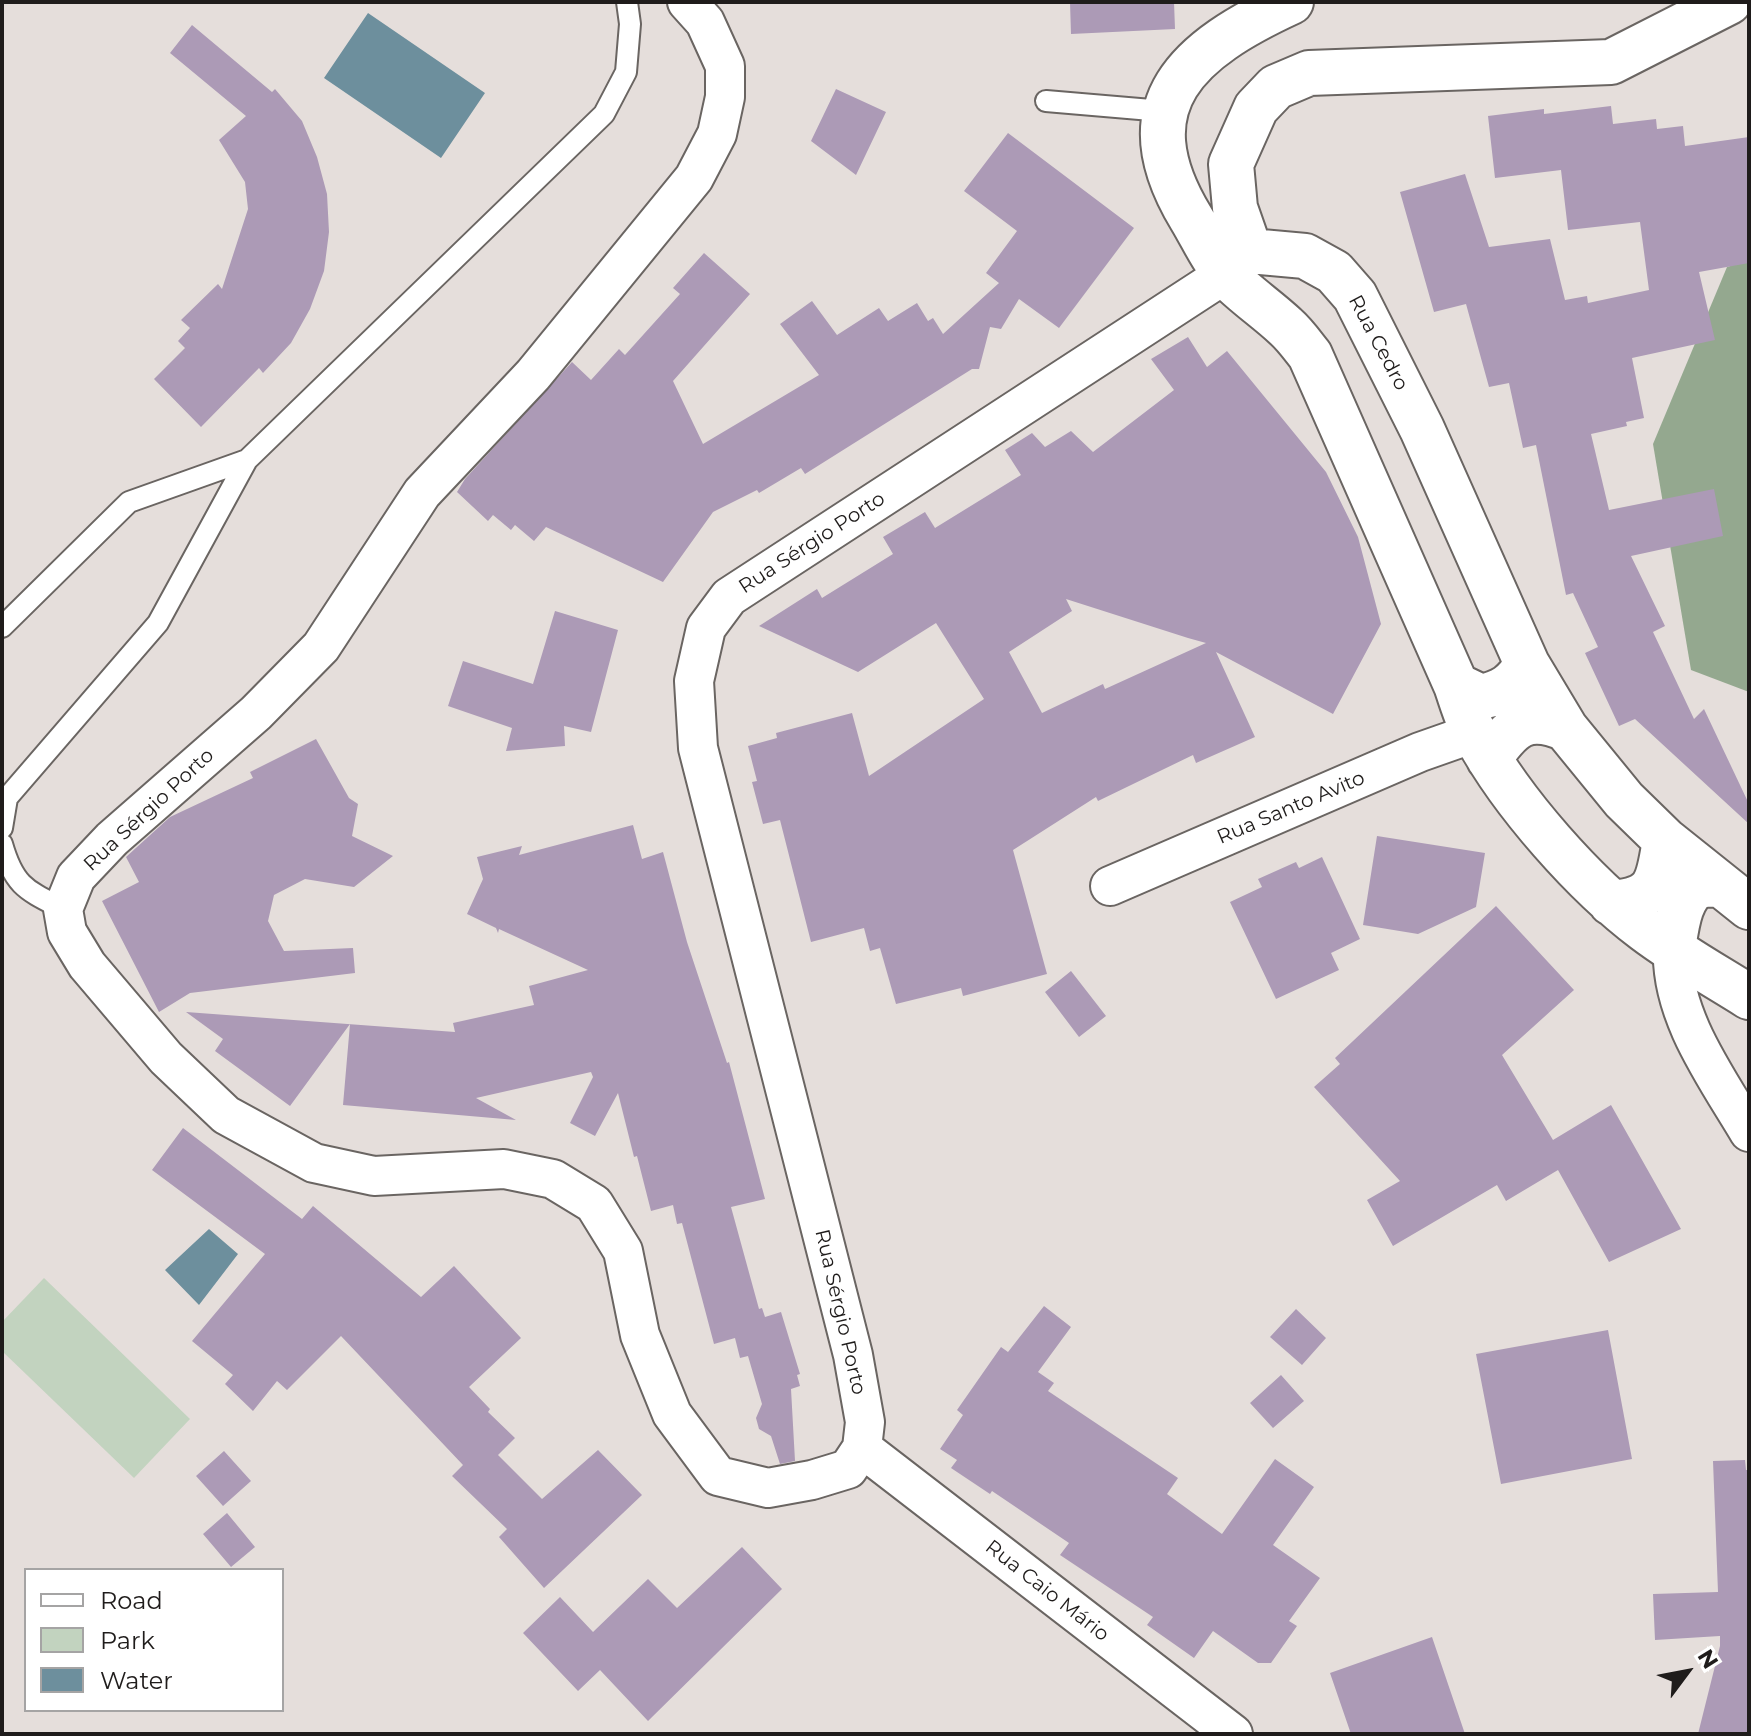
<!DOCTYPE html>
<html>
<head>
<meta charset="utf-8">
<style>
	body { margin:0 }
	#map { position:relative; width:1751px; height:1736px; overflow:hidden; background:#e5dedb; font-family:Montserrat,sans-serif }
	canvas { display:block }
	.frame { position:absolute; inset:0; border:4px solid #1f1c1b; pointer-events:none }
	.legend { position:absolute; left:24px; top:1568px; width:260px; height:144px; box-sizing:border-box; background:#fff; border:2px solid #a5a4a4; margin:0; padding:10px 14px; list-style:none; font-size:24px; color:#1f1c1b }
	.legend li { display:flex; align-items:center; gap:16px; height:40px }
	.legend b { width:40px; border:2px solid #a5a4a4 }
	.north { position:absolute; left:1647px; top:1632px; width:80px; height:80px; -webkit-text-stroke:6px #fff; paint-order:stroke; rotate:58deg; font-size:22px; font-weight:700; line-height:32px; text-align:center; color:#1f1c1b }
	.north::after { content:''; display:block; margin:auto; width:28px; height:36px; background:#1f1c1b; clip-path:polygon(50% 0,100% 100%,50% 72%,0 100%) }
</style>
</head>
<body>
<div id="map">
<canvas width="1751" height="1736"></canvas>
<div class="frame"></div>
<ul class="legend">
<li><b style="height:10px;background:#fff"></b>Road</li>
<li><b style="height:22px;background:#c2d3bf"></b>Park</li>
<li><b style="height:22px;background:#6d8f9d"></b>Water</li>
</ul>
<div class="north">N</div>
</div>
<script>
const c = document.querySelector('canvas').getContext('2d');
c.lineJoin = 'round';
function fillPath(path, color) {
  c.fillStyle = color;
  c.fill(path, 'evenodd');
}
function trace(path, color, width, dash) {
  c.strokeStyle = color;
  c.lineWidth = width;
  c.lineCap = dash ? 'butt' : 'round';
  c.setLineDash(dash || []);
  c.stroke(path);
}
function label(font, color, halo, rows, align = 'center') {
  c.font = font + ' Montserrat,sans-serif';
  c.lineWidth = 8;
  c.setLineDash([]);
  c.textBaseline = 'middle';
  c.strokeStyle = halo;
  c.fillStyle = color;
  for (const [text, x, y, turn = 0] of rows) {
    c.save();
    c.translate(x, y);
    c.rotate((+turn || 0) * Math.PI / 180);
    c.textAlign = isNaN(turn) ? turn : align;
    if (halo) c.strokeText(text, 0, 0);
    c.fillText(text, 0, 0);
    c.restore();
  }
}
fillPath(new Path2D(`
	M44,1278L190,1419L134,1478L2,1351V1322Z`), '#c2d3bf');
fillPath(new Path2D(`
	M1749,260V692L1691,670L1653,444L1727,267Z`), '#94a88f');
fillPath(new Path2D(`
	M368,13L485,93L441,158L324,78Z
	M209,1229L238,1254L199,1305L165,1270Z`), '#6d8f9d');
fillPath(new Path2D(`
	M1070,2H1174L1175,29L1071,34Z
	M192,25L272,92L275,89L302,121L317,157L327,194L329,232L324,271L310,309L291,343L263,373L259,368L201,427L154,379L185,348L178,341L190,328L181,320L218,284L222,289L248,209L245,182L219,140L246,116L170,53Z
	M836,89L886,112L856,175L811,141Z
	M1611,106L1613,124L1656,119L1657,129L1683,126L1685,146L1749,137V263L1699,272L1715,340L1632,358L1644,418L1626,422L1627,426L1591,434L1609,510L1714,489L1723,536L1631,556L1665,626L1653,632L1694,719L1704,709L1749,804V824L1635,719L1619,726L1585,653L1598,647L1573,593L1566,595L1536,445L1523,448L1509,383L1489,387L1466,304L1434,312L1400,192L1465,174L1489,247L1550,239L1565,300L1587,296L1588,303L1649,290L1640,222L1568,230L1561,170L1495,178L1488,116L1544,109V114Z
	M1008,133L1134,228L1059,328L1019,299L1001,329L990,327L979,369H972L805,474L801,468L759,493L757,490L713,512L663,582L546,527L534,541L515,525L511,530L493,515L488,521L457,492L465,479L572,362L591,380L619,349L625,355L680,294L673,288L704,253L750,294L673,381L703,444L819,375L780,324L812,301L837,335L879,308L888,321L917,303L928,321L933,318L943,334L999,283L986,273L1017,231L964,191Z
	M1188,337L1207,367L1227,351L1326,472L1358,537L1381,624L1333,714L1216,652L1255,737L1196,763L1193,755L1098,801L1096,797L1013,850L1047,974L963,996L961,988L896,1004L880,948L870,951L864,928L811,942L780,820L763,824L752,782L757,781L748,746L777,738L776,733L852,713L869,776L984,699L936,623L858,672L759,626L817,589L822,598L893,554L883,537L925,512L935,528L1021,475L1005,450L1032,433L1045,447L1071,431L1093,452L1174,390L1151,359ZM1066,599L1188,638L1206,643L1105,689L1103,684L1042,713L1009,652L1072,611Z
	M555,611L618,630L591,732L564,726L565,746L506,751L512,728L448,706L463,661L533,684Z
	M316,739L349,798L358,804L352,836L393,856L354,887L305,879L274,895L268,921L284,951L353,948L355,973L190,993L159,1012L102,901L139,882L126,857L170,817L253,778L250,772Z
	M633,825L642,859L663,852L687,942L727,1063L729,1062L765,1199L731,1207L759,1309L762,1308L765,1317L781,1312L800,1374L797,1375L800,1386L791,1389L795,1461L780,1464L771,1436L759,1429L756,1418L762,1404L748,1356L740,1358L735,1338L714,1344L682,1223L677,1224L673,1205L651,1211L637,1156L634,1157L618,1093L595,1136L570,1123L593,1077L591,1072L476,1098L516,1120L343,1105L350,1024L290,1106L215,1051L223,1039L186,1012L455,1032L453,1023L534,1005L529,986L588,970L499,929L498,933L496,928L467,914L483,879L477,857L522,846L519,855Z
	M1377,836L1485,853L1476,907L1418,934L1363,925Z
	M1322,857L1360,939L1331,953L1339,970L1276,999L1230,902L1262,887L1258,879L1296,862L1299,868Z
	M1496,906L1574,990L1502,1055L1553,1140L1611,1105L1681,1229L1609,1262L1558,1170L1506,1201L1497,1185L1393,1246L1367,1200L1400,1181L1314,1087L1340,1064L1335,1058Z
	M1071,971L1106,1016L1079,1037L1045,992Z
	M183,1128L302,1219L313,1206L421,1297L454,1266L521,1338L469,1387L490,1409L488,1412L515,1438L498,1455L542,1499L598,1450L642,1495L544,1588L499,1537L507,1529L452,1476L463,1465L341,1336L287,1390L277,1381L253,1411L225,1384L233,1375L192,1341L265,1254L152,1170Z
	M1044,1306L1071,1327L1038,1372L1054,1383L1048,1391L1178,1478L1167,1494L1222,1534L1275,1459L1314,1487L1273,1545L1320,1578L1289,1621L1297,1626L1271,1663H1258L1213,1631L1194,1658L1147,1625L1153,1617L1060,1555L1069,1543L992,1491L990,1494L951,1468L957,1460L940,1449L963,1415L957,1410L1001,1347L1008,1352Z
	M1296,1309L1326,1338L1302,1365L1270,1337Z
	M1608,1330L1632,1459L1501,1484L1476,1354Z
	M1281,1375L1304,1401L1273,1428L1250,1403Z
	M224,1451L251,1481L223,1506L196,1476Z
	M1745,1460L1746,1470H1749V1734H1698L1720,1646V1636L1655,1640L1653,1594L1718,1592L1713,1461Z
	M227,1513L255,1547L231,1567L203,1534Z
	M742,1547L782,1589L648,1721L600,1670L578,1691L523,1633L560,1597L593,1632L648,1579L677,1608Z
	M1432,1637L1465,1734H1351L1330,1673Z`), '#ac9ab6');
const service = new Path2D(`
	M1046,101L1163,111
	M2,627L129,502L247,460
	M2,828L7,798L158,623L247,460L604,114L626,72L630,24L627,2
	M2,844C14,886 26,890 63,909`);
const minor = new Path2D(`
	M687,2L705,22L725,66V97L717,134L694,178L533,375L422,493L321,647L256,713L112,839L76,877L63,909L67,932L87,965L166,1058L226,1115L314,1163L374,1176L504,1169L553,1179L594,1204L623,1251L640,1335L672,1414L718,1476L768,1488L812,1480L848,1469L862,1448L865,1422L853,1355L698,748L694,681L706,628L729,597L1225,274L1246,254
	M1110,886L1420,752L1474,733
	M1673,949C1670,1015 1717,1078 1749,1132
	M862,1448L1233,1734`);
const tertiary = new Path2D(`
	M1291,2C1189,49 1122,104 1191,218C1202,236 1212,259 1226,275C1244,294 1267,309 1286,327C1295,335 1302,345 1310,355L1456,685C1462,702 1467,721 1476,736C1512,803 1585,885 1645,930C1678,955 1714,975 1749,997
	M1729,2L1611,62L1309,73L1276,87L1256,108L1231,164L1235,208L1250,251L1305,256L1334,272L1355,296L1422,429L1527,664L1566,729L1624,800L1665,840L1749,907
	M1456,685L1481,697C1504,692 1514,685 1527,664
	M1489,759C1512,726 1526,712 1566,729
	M1611,903C1658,899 1658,882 1665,840
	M1673,949C1676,931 1679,893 1700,886C1705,884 1714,885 1719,885`);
trace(service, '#6a6562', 24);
trace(minor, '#6a6562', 42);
trace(tertiary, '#6a6562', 48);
trace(service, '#fff', 20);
trace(minor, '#fff', 38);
trace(tertiary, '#fff', 44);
label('20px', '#1f1c1b', '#fff', [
	["Rua Cedro",1378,343,62],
	["Rua Sérgio Porto",812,543,-33],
	["Rua Santo Avito",1291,808,-23],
	["Rua Sérgio Porto",149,810,-43],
	["Rua Sérgio Porto",840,1312,77],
	["Rua Caio Mário",1047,1591,38]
]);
</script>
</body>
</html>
